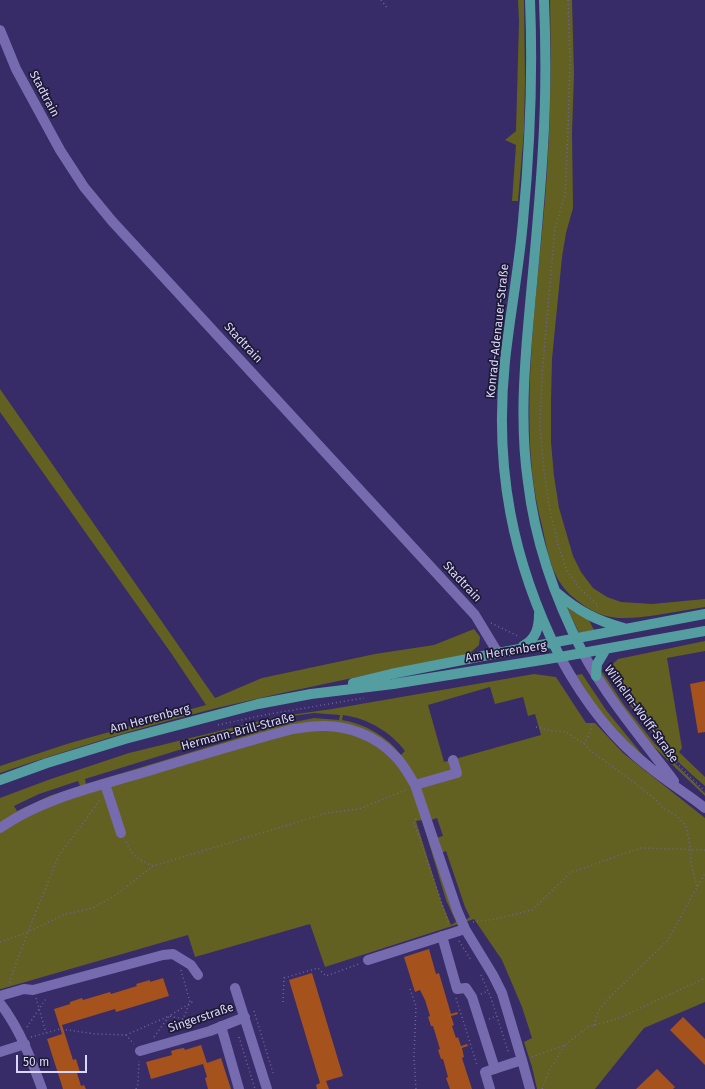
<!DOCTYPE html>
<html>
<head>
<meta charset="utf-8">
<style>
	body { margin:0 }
	#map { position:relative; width:705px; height:1089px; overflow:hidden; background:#372b68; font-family:"Fira Sans",sans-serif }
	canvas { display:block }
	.scale { position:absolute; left:16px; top:1055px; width:71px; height:18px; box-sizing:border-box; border:2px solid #dad7fc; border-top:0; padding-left:5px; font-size:12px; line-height:14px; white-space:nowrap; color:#dad7fc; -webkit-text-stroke:3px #1e1a35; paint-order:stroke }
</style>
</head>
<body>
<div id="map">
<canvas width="705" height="1089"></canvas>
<div class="scale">50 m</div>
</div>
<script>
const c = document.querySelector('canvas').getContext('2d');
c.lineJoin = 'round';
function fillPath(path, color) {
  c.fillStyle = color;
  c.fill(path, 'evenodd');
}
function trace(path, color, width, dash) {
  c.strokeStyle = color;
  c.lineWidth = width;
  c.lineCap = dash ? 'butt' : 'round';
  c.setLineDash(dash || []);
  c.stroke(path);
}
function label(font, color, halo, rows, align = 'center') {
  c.font = font + ' "Fira Sans",sans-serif';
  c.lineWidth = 3.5;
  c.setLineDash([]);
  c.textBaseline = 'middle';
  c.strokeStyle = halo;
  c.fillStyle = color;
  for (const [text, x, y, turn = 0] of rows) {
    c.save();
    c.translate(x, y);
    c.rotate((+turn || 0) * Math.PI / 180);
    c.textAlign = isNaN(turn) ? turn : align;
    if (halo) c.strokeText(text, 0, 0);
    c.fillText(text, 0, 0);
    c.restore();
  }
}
fillPath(new Path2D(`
	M518,0H524L525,79L524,131L518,201H512L516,145L505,140L516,131L519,21Z
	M550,0H572L574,74L572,133L573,208L566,233L562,257L552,359L551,402V442L554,476L559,508L573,556L581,572L593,588L607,597L621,602L652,604L705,599V607C689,610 673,612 657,615C621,620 602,622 573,597C553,581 548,555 543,530C538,511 534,491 532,471C522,365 543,259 548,154C551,102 551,51 550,0Z
	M0,389L215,698L262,678L375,654L434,645L474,629L480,637L479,645L469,654C385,671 301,688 217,708C144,726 71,749 0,773V766L70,743L206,705L171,653L0,412Z
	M566,605L574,612L589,620L594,630L579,633Z
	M705,641V651L667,658L682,748L679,752L705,777V786C672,759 643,725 619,689C616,685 608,677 609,671C610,666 615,662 618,659Z
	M600,671L603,673L624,705L654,743L705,793V796L652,745L639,729L602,677Z
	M534,674L556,677L586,723H595L623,753L705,818V1002L644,1028L595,1089H537L532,1067L524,1042L532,1038L522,1007L502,960L474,919L325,967L310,924L195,957L188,935L1,989H0V798L48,780L129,753L276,717L332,709ZM490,687L495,704L523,697L528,716L535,714L541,735L444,762L428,705ZM314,713L340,715L339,720L314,718L284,724L283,718L292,716ZM343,715C367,718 391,732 405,751L401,755C387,736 365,724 342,720ZM276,720L277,726L86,784L85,779ZM78,781L80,786L49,796L17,811L14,806L39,794ZM437,818L443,836L436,838L431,820ZM422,820L446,900L456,922L451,925L441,901L416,821ZM446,851L465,907L470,917L464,921L441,853Z
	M582,674L606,710L645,758L630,746L598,709L576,675Z`), '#626121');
fillPath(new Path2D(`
	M705,681V732L698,733L690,684Z
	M429,949L436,974L439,973L451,1014L457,1012L458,1014L451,1016L454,1025L452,1026L456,1038L458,1037L461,1046L467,1044L468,1046L462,1048L464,1057L462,1058L472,1089H450L446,1078L448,1077L443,1059H441L438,1050L440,1049L433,1026H431L428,1017L430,1016L425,1000L420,990L415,992L404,957Z
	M312,973L343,1076L326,1081L329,1089H317L316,1085L320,1083L289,980Z
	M163,978L169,996L116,1012L115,1009L62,1025L73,1060L76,1059L80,1072L77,1073L81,1086L84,1085L86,1089H63L47,1039L62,1034L54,1009L70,1004V1002L82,998L83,1000L110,992L111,994L137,986L136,984L150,980V982Z
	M683,1017L705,1039V1065L670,1030Z
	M201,1045L207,1063L221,1058L231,1089H208L205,1078L207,1077L203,1064L151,1079L146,1062L172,1055L171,1051L178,1049L184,1048L185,1050Z
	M657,1069L675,1087L673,1089H636Z`), '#a5521d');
trace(new Path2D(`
	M381,0L388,9
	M568,0L570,61L568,129L565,195L555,228L542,375L540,426L544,470L550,511L558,544L567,571L580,589L598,605L597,608
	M491,623L520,637
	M218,725L264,715L364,698
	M536,727L552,731L566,732L584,744L591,751L631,780L655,799L663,808L677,816L686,826L691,851V863L697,887
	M584,744C587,738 593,730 591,723
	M660,745L688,775L705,791
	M416,819L414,822L449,924
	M126,842C134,858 137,859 153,866
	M473,922L496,919L532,910L570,873L623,854L641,848L705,850
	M459,941L471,960
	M0,942L28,932L63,915L93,908L116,895L153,866L327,813L359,809L406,790
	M181,970L190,1002L183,1019L186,1027
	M481,975L491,998L509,1054
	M10,983L12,974L28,932L58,857L100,800
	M410,989L416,1006L414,1057L416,1089
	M481,994L488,991
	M36,998L46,1033
	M456,998L477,1065
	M283,1002L284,978L318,968L326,976L359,964
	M254,1011L274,1076
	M489,1019L497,1016
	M594,1025L598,1012L606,1001L668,940L705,873
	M27,1027L47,997
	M126,1035L169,1016L183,1019
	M31,1037L60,1029L96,1034L126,1035L134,1044
	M154,1037L169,1016L194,1001
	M239,1037L255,1089
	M532,1057L565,1045L588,1027L617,1019L705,978
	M136,1089L138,1084L139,1061
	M542,1089L550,1069L565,1045`), '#6f669b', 1.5, [1, 3]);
trace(new Path2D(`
	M0,30L16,69L60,150L84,187L112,221L475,615L498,653
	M583,653C608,699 642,739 674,781
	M560,657C583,699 610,737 648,766C666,781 686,793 705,808
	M105,784L121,833
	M415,785L457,773L453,760
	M0,828C40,800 90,788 135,775C188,759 240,743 293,729C302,728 312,726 321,726C347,725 376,736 394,755C403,763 409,775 415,785L457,910L465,929L493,975L502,993L522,1060L530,1089
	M442,936L457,989L466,988L472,997L495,1069
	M368,960L465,929
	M235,988L267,1089
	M0,996L24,989L33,990L163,955L173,954L191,965L198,975
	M0,1003C20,1029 31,1059 42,1089
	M221,1026L239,1089
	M140,1051L210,1031L245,1017
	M0,1052L25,1044
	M490,1089L485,1072L522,1060`), '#756bae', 10);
trace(new Path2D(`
	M530,0C533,74 530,148 523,221C519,268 510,314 505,361C494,468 512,561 560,657
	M544,0C546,49 546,98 543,147C540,203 534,260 529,316C524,371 520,427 528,482C535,542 555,599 583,653
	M556,592C578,611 597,621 624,628
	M523,646C536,639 539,628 539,614
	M596,676L597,664L606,649
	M353,683L391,674L498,653L705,614
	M0,780L47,763L125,739L258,704L311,694L393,684L560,657L705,631`), '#549ea2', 10);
label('12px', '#dad7fc', '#1e1a35', [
	["Stadtrain",44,94,62],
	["Konrad-Adenauer-Straße",498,331,-84],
	["Stadtrain",243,343,47],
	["Stadtrain",462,582,47],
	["Am Herrenberg",506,652,-9],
	["Wilhelm-Wolff-Straße",641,714,54],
	["Am Herrenberg",150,719,-15],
	["Hermann-Brill-Straße",238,732,-15],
	["Singerstraße",201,1018,-19]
]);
</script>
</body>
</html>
